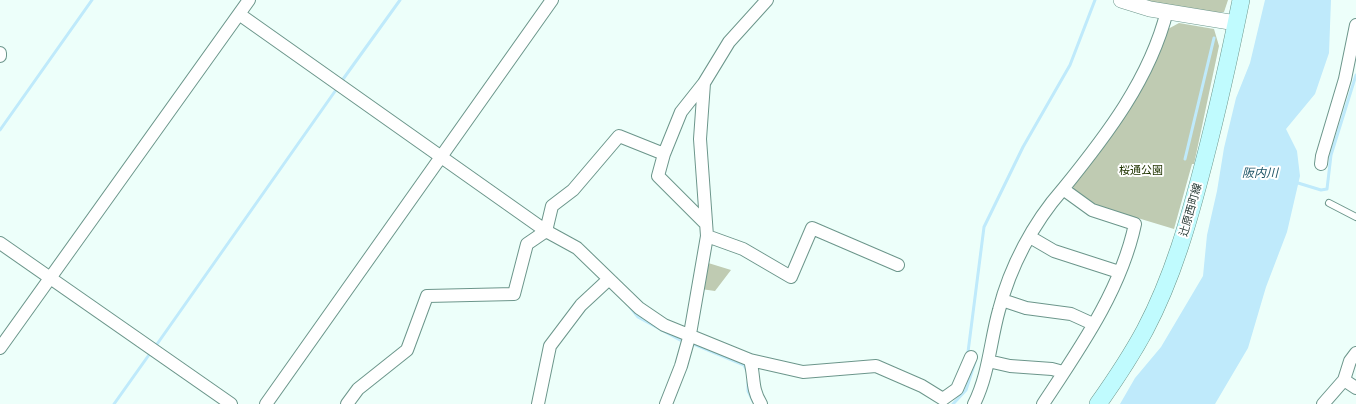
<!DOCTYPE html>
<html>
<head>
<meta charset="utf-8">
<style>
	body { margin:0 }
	canvas { display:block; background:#edfffa }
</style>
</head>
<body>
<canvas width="1356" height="404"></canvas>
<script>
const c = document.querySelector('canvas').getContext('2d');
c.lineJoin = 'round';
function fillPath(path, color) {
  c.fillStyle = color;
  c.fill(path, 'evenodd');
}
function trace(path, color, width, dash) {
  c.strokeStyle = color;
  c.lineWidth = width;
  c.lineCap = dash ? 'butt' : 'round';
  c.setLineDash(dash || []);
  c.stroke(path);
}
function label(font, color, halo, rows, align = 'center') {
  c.font = font + ' Manrope,"Noto Sans JP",sans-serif';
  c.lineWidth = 4;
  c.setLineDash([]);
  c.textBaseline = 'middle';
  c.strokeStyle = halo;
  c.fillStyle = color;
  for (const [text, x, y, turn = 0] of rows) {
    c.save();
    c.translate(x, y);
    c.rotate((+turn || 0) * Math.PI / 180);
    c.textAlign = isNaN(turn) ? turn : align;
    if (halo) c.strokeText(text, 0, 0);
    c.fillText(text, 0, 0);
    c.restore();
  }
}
fillPath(new Path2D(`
	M1141,0H1228L1224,12L1217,13Z
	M1179,23L1214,29L1219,46L1194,164H1192L1174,229L1098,206L1074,193L1073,185L1157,57L1168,29Z
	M705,262L731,270L715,291L701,289Z`), '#bfcbb2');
fillPath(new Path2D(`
	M1265,0H1331L1329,53L1315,94L1286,129L1297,151L1300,176L1287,232L1266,287L1248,348L1215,404H1120L1135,378L1161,347L1203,276L1207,235L1217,191L1224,148L1236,98L1250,63Z`), '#bfeafb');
trace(new Path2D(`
	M341,82L400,0
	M0,130L92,0
	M1185,159L1214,38
	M1298,183L1321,190L1327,189L1331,155L1356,75
	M630,307L638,317L680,340
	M691,343L744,365L747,371
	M155,347L338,87
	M971,353L968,352L984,227L1023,147L1070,65L1095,0
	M748,382V391L753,401
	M114,404L151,352
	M953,404L966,390L975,362`), '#bfeafb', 3);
const service = new Path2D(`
	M1329,203L1356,217`);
const minor = new Path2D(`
	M239,14L546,231L577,248L639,308L664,325L750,360L803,372L876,366L922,386L943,399L957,389L971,357
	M0,53V56
	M664,154L658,176L706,224
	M1321,164L1322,156L1345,79L1356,25
	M707,236L743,249L791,277L812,228L898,265
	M1030,237L1054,251L1119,272
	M0,243L231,404
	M1002,300L1026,308L1071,314L1093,324
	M0,348L249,0
	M1356,353L1350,361L1344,380L1356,388
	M750,360C755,377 751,388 761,404
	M988,361L1010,366L1052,369L1063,372
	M266,404L552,0
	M347,404L358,389L407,350L427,296L514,294L527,244L546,231L552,206L573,190L619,136L664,154L681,112L704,83
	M538,404L550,346L581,305L609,279
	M666,404L681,366L690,334L707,236L700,139L704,83L729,42L767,0
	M974,404C989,374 990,342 999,310C1010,267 1033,223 1063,189
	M1043,404C1080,348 1121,290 1135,224L1092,210L1063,189C1106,136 1150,79 1167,11
	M1323,404L1344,380`);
const tertiary = new Path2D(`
	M1121,0L1150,9L1236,23`);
const secondary = new Path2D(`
	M1098,404C1115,380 1131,356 1145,330C1173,277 1189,220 1204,162C1218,108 1230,54 1241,0`);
trace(service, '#6c968b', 8);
trace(minor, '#6c968b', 14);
trace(tertiary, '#6c968b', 16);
trace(secondary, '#6c968b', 18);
trace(service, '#fff', 6);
trace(minor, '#fff', 12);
trace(tertiary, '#fff', 15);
trace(secondary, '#c0fbfe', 17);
label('11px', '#203400', '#fff', [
	["桜通公園",1141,171]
]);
label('11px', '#283a35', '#fff', [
	["辻原西町線",1191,210,-74]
]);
label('italic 12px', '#1b5264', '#fff', [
	["阪内川",1260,174]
]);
</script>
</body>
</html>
